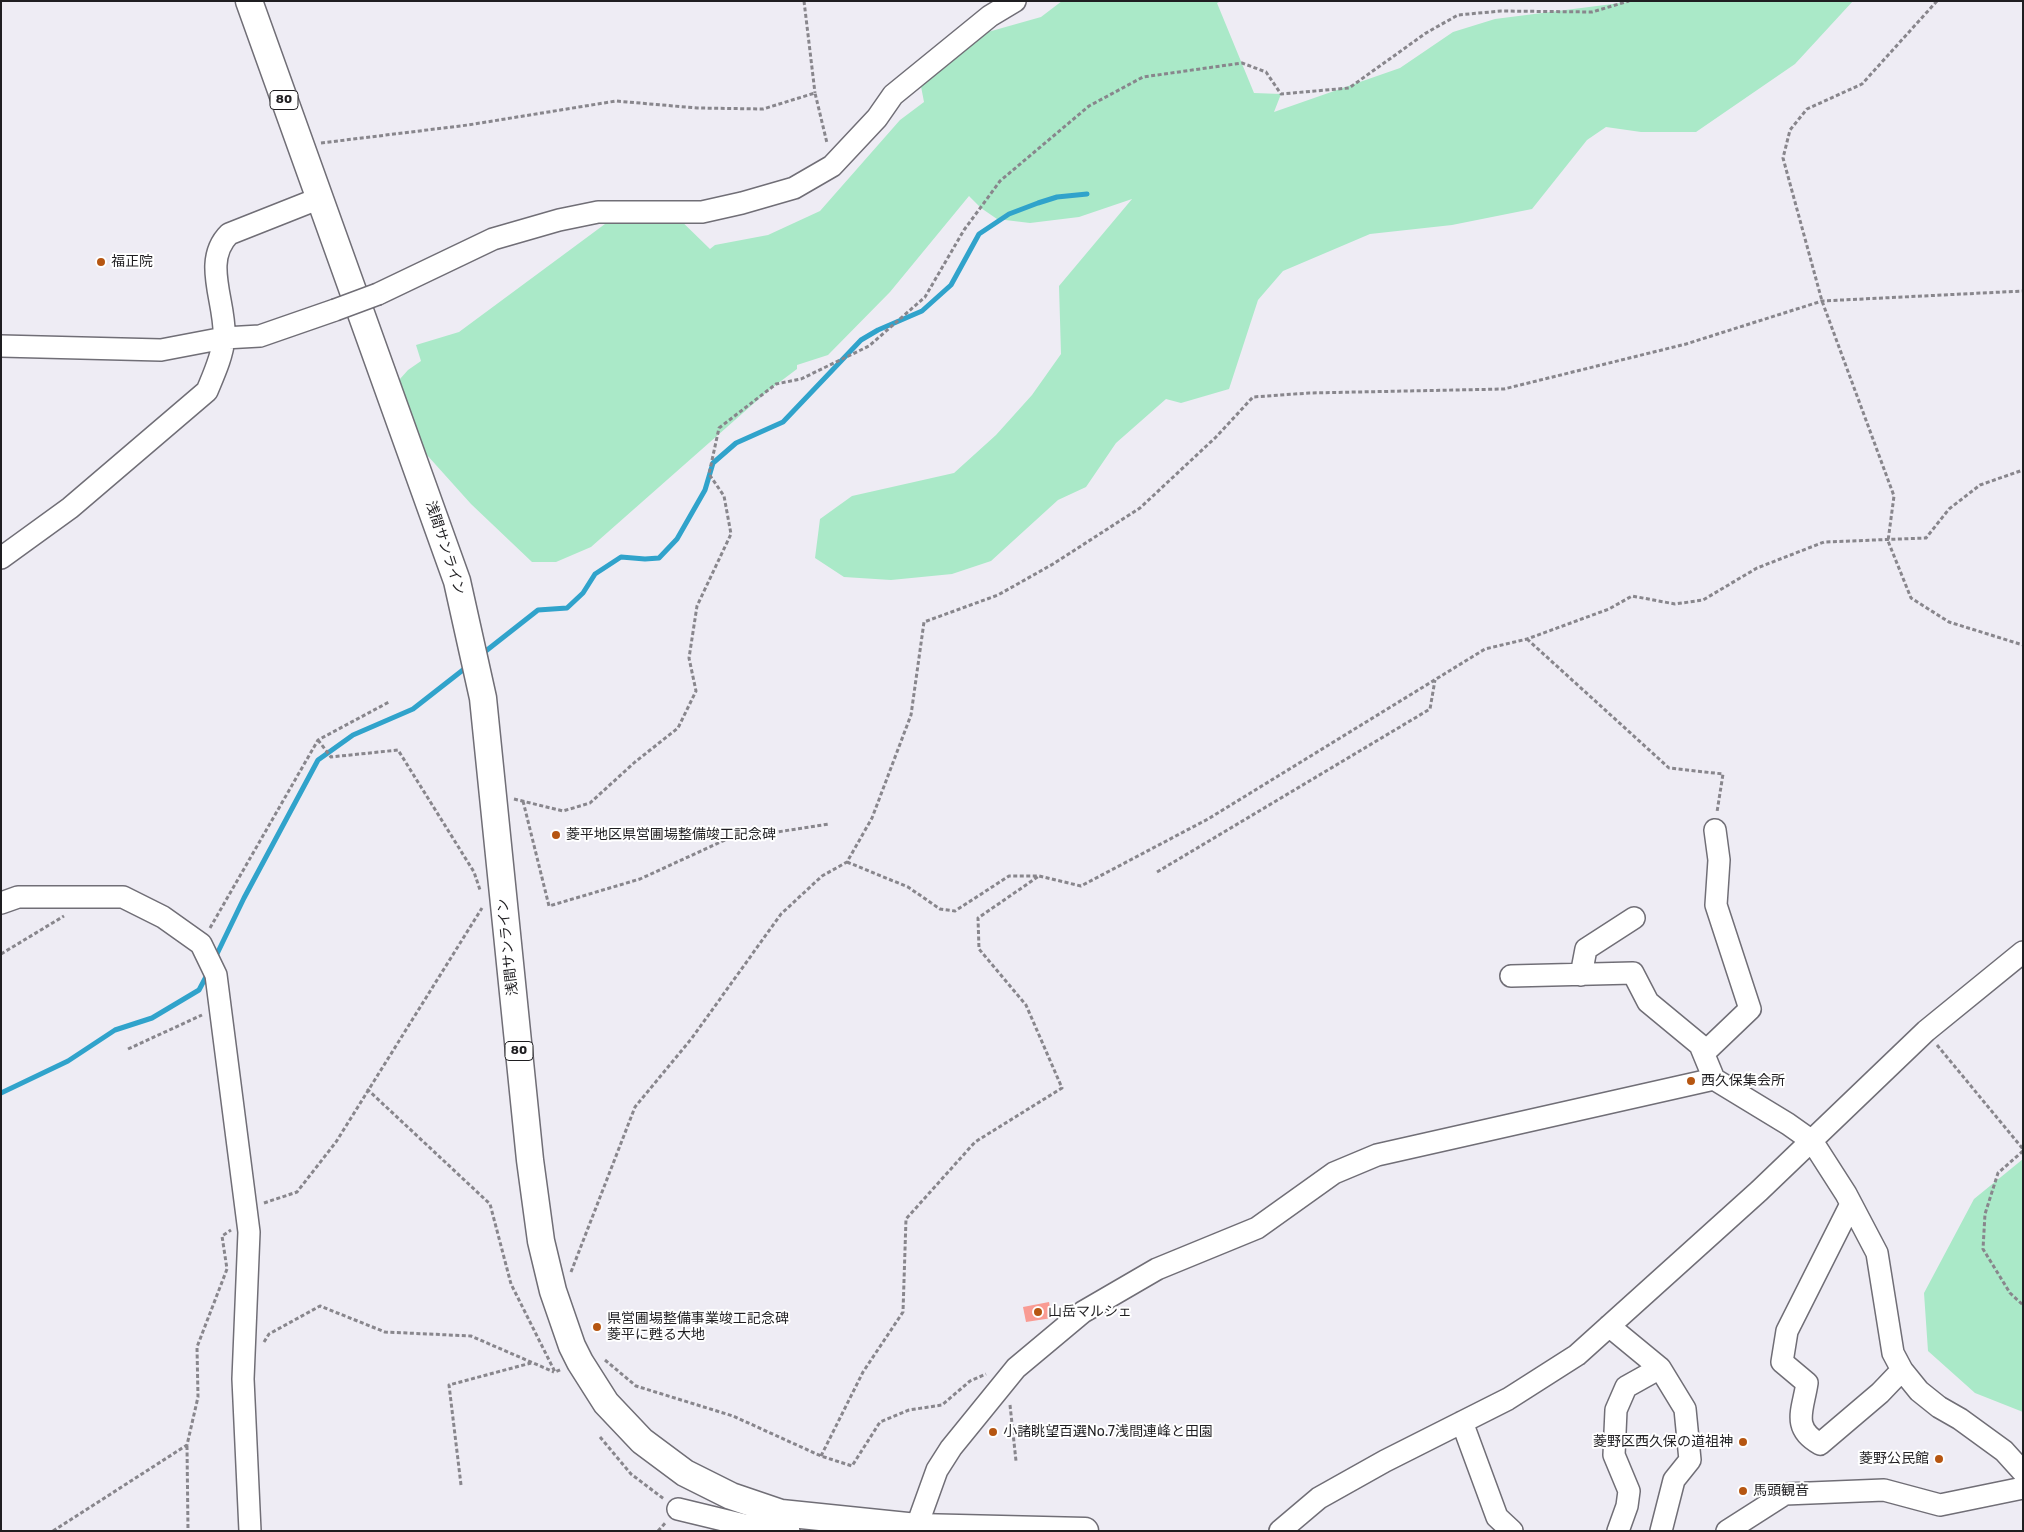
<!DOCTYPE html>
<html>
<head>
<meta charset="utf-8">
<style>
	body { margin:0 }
	#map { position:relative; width:2024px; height:1532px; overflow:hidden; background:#eeecf4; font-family:Rubik,sans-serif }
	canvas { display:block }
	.frame { position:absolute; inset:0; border:2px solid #1f1e21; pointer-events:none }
</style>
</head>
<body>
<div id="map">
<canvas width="2024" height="1532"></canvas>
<div class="frame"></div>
</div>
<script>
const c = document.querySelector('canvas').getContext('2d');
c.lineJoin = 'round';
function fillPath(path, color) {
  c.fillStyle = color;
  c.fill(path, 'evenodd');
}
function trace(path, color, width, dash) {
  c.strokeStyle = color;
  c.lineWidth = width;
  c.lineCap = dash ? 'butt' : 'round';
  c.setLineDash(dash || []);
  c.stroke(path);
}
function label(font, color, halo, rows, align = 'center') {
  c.font = font + ' Rubik,"Noto Sans JP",sans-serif';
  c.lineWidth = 4;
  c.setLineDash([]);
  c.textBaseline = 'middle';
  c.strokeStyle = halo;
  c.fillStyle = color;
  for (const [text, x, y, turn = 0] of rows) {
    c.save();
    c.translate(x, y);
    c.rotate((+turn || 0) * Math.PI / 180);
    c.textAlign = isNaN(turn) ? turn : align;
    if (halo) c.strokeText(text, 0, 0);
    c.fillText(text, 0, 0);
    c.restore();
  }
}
fillPath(new Path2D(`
	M1062,1H1221L1217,3L1254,93L1281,94L1274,112L1400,68L1453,32L1495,19L1636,1H1853L1795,64L1696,132H1641L1606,127L1587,140L1532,209L1452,225L1370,234L1283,271L1258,300L1229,389L1181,403L1166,399L1116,443L1086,487L1058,500L991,561L952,574L891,580L844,577L815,558L820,519L852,496L954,473L996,435L1032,395L1061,354L1059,286L1132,199L1079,217L1030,223L997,219L981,208L969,196L890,292L828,355L797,365V369L769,390L591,547L556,562H532L471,504L409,435L391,389L408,370L421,361L416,345L459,332L605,224L645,205L671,211L710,249L715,245L768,235L820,211L900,120L924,102L919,76L956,41L1041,17Z
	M2023,1159V1412L1975,1393L1928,1351L1924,1293L1974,1199Z`), '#aae9c8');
trace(new Path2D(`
	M482,654L538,610L567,608L583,593L595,574L621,557L645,559L659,558L677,539L705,490L713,463L736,443L783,422L861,340L878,330L922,311L951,285L979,234L1009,214L1038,203L1057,197L1087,194
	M215,958L244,898L318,760L353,735L413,709L468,666
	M1,1093L68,1061L115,1030L152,1018L199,990L208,973`), '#30a3cb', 5);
fillPath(new Path2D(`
	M1049,1302L1052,1318L1026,1322L1023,1307Z`), '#f99b93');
const minor = new Path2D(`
	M378,294L493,239L559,220L598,212H702L742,203L794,188L832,166L877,118L893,95L990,16L1015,1
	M1,346L161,350L224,338L260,336L335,310
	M1,558L70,508L207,391C214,374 222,357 224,339C227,304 201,262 229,234L320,198
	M1,903L18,897H123L163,917L201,944L216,975L249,1232L243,1379L250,1531
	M1581,975L1586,949L1634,918
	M1511,976L1633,973L1648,1002L1700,1045L1714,1079L1788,1124L1812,1141L1846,1194L1877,1253L1893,1353L1902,1370L1919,1391L1939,1407L1960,1419L2004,1451L2023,1472
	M1704,1053L1750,1009L1716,905L1719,860L1715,830
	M1851,1204L1787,1331L1782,1362L1807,1383C1803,1410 1791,1428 1820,1444L1880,1393L1902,1370
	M1609,1326L1660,1368L1685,1409L1690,1460L1674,1480L1661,1531
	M1462,1422L1497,1517L1512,1531
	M678,1509L744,1525L789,1531
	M915,1531L937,1470L951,1448L1016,1368L1083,1312L1157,1269L1257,1228L1334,1173L1377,1155L1714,1079
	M1280,1531L1319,1498L1385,1461L1508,1399L1577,1355L1759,1191L1926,1031L2023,952
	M1618,1531L1627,1506L1629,1491L1614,1455L1616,1410L1626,1387L1660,1368
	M1727,1531L1785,1494L1884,1490L1940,1505L2023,1488`);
const major = new Path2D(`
	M249,1L457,581L483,698L530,1160L541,1241L553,1291L572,1346L580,1362L606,1403L642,1441L685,1473L731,1496L781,1513L917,1527L1085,1531`);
trace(minor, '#706e76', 24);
trace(major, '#706e76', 29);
trace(new Path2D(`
	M804,1L815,93
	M1937,1L1862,84L1807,109L1790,130L1783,158L1822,301L1894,496L1888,541L1911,598L1949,622L2023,645
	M321,143L468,125L616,101L697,108L763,109L815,93L827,143
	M1527,639L1669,768L1723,774L1717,812
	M318,740L331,757L398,750L474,872L480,890
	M514,799L563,811L590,803L635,762L678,728L696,691L689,658L697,606L731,534L724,496L709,474L719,428L776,384L801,379L869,346L925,297L964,230L1000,181L1089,106L1143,77L1242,63L1266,72L1281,94L1349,88L1426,33L1458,15L1501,11L1592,12L1629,1
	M523,801L549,906L640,879L725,840L829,824
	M847,862L908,887L940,909L955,911L1009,876H1039L1081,886L1208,819L1485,649L1527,639L1609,609L1632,596L1675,604L1703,600L1757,568L1824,542L1926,538L1949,509L1980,485L2023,470
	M1157,872L1430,709L1435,680
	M210,928L318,740L389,702
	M1,954L64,916
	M1937,1045L2023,1149
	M128,1049L202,1015
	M367,1089L490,1204L511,1284L555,1372L562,1369
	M2023,1151L1998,1173L1985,1214L1983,1249L2010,1293L2023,1305
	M264,1203L297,1192L336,1142L482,908
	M571,1272L635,1107L692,1038L781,914L822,876L847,862L872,818L911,715L924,622L998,595L1053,564L1140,508L1216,437L1253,397L1309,393L1504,389L1686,344L1822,301L2023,291
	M264,1342L269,1334L320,1306L385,1332L471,1336L554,1372
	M605,1360L636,1386L733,1416L821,1456L852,1466L880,1422L909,1410L942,1405L970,1381L986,1374
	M1010,1405L1016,1461
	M600,1437L631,1474L664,1499
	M187,1446L188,1531
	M821,1456L863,1372L903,1312L906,1219L975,1142L1062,1088L1026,1005L979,949L978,918L1039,876
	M461,1485L449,1385L531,1363
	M53,1531L187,1445L198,1397L197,1347L227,1269L222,1236L231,1230
	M658,1531L666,1522`), '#88868c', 3, [4, 2.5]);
trace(minor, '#fff', 21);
trace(major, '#fff', 26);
const minorBridge = new Path2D(`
	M335,310L378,294`);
trace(minorBridge, '#706e76', 24, []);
trace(minorBridge, '#fff', 21);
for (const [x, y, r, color] of [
	[101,262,5,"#b65611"],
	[556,835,5,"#b65611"],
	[1691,1081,5,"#b65611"],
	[1038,1312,5,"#b65611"],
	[597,1327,5,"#b65611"],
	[993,1432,5,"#b65611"],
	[1743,1442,5,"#b65611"],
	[1939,1459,5,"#b65611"],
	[1743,1491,5,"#b65611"]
]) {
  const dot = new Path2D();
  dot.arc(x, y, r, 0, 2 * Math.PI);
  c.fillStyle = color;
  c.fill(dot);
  trace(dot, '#fff', 2);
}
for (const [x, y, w] of [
	[284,100,28],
	[519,1051,28]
]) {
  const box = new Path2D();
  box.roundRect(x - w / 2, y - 9.5, w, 19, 4);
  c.fillStyle = '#fff';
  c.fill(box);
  trace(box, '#1f1e21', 1);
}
label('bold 12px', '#1f1e21', null, [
	["80",284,100],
	["80",519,1051]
]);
label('14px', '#1f1e21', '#fff', [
	["福正院",111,262],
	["菱平地区県営圃場整備竣工記念碑",566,835],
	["西久保集会所",1701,1081],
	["山岳マルシェ",1048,1312],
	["県営圃場整備事業竣工記念碑",607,1319],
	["菱平に甦る大地",607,1335],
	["小諸眺望百選No.7浅間連峰と田園",1003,1432],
	["菱野区西久保の道祖神",1733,1442,"right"],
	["菱野公民館",1929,1459,"right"],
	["馬頭観音",1753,1491]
], 'left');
label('14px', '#1f1e21', '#fff', [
	["浅間サンライン",445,548,72],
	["浅間サンライン",508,947,-96]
]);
</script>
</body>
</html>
